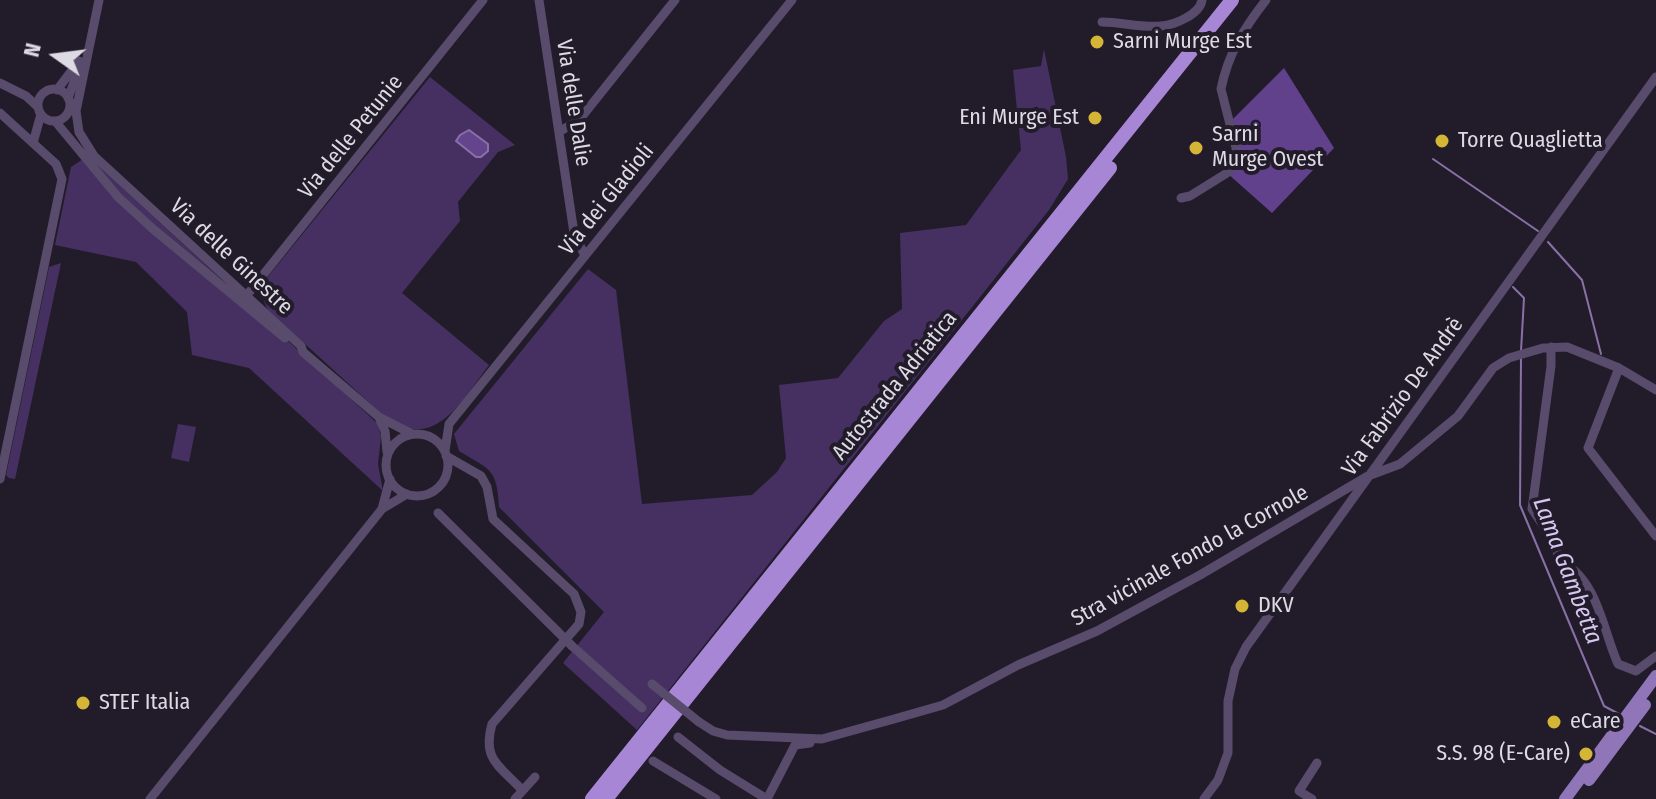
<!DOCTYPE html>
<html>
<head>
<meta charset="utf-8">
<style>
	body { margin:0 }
	#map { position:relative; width:1656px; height:799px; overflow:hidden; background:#221c2a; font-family:"Fira Sans Condensed",sans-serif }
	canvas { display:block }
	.north { position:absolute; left:16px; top:16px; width:80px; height:80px; -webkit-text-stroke:6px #221c2a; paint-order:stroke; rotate:284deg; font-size:22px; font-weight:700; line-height:32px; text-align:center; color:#dddae4 }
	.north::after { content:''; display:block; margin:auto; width:28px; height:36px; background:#dddae4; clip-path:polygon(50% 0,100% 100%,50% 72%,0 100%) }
</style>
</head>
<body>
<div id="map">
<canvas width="1656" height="799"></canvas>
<div class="north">N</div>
</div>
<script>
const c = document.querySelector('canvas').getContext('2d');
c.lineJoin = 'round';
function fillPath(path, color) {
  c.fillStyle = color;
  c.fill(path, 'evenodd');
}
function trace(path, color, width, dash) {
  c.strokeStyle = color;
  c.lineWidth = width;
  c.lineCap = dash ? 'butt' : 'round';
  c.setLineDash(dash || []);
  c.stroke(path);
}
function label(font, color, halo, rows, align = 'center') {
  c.font = font + ' "Fira Sans Condensed",sans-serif';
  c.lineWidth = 8;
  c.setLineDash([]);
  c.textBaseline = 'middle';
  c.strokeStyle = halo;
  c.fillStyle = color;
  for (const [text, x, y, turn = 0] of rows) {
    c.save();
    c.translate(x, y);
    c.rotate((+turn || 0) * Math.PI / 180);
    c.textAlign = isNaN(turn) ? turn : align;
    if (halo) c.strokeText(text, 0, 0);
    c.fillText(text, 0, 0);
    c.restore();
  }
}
fillPath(new Path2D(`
	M1044,49L1066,157L1068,179L1049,210L637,730L563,663L604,612L499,507C497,468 490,470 459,451L454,434L588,269L616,290L642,504L752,495L777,472L786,458L779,385L838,378L884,321L902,309L900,233L966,225L1021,150L1013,70L1041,66Z
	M430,77L515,145L498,152L458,202L460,221L402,293L489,365C463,399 435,453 386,418L268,310C262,299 262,291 266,279Z
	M83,159L92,160L378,424L381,437L378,464L383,491L249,368L192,355L187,312L136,262L55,245L71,167Z
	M61,263L15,479L9,478L6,475L49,267Z
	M178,424L196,427L189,462L171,458Z`), '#453061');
fillPath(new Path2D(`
	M1284,68L1334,148L1272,213L1227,173L1236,161L1229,123Z`), '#61418b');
const water = new Path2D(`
	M469,130L488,144V151L481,157H476L456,141L460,135Z`);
fillPath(water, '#65448e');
trace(water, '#8971a8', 2);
trace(new Path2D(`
	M1433,159L1538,231
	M1548,242L1582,280L1601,354
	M1513,287L1524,298L1521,351
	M1521,357L1520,505L1604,706L1619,714
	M1640,726L1656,734`), '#8971a8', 2);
trace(new Path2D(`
	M99,0L76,111L79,132L94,156L301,346L303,352L379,417L412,434
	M539,0L574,233L585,256
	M1102,22C1121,22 1142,28 1161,26C1175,25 1200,14 1202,0
	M0,83L26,96L38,107
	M38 105a16 16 0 1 1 32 0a16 16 0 1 1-32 0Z
	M57,90L79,61
	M68,98L81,64
	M0,113L56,164L62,179L0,479
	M55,121L118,197L153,229L285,338
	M559,132L580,119L675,0
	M33,143L41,114
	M1181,198L1190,196L1227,173L1236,161V148L1221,89C1228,54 1244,28 1266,0
	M247,295L483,0
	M1551,347V366L1532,509L1555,543L1559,560C1598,579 1602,628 1618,664L1636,671L1656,656
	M1619,368L1588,448L1656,536
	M380,420L385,431L387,452
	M386 465a31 31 0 1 1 62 0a31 31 0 1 1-62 0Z
	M445,451L449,424L792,0
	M446,456L481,476L487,487L493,519L574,594L581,612L579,624L492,724C482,760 499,765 522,790
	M382,509L390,479
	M438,513L557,631
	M572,646L642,708
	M699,722L713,731L727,735L822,739L894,719L943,705L1018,665L1097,631L1200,575L1368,476L1400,464L1458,416L1493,368L1509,358L1543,348L1567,347L1619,368L1656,390
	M678,737L720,770L762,796
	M653,761L716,799
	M150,799L382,509L407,494
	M515,799L535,777
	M767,799L795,745L810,743
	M1204,799L1218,780L1228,753V701L1235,669L1246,647L1656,77
	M1312,799L1299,791L1317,763`), '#584b6b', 9);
trace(new Path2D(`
	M1589,780L1645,705
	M1565,799L1656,676`), '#9076b8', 12);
trace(new Path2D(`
	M592,799L1232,0
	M606,799L1110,168`), '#a786d6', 14);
trace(new Path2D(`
	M557,631L572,646
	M652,684L699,722
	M762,796L767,799`), '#584b6b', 9);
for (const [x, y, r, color] of [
	[1097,42,8,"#d5b535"],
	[1095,118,8,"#d5b535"],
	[1442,141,8,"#d5b535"],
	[1196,148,8,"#d5b535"],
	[1242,606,8,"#d5b535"],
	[83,703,8,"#d5b535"],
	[1554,722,8,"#d5b535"],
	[1586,754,8,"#d5b535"]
]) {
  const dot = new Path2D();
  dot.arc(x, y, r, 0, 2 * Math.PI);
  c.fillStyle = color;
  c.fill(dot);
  trace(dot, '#221c2a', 3);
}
label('22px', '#dddae4', '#221c2a', [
	["Sarni Murge Est",1113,42],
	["Eni Murge Est",1079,118,"right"],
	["Sarni",1212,135],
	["Murge Ovest",1212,160],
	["Torre Quaglietta",1458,141],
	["DKV",1258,606],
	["STEF Italia",99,703],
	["eCare",1570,722],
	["S.S. 98 (E-Care)",1570,754,"right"]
], 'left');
label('22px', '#dddae4', '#221c2a', [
	["Via delle Dalie",573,103,81],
	["Via delle Petunie",351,137,-51],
	["Via dei Gladioli",607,200,-51],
	["Via delle Ginestre",231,257,43],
	["Autostrada Adriatica",895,386,-51],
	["Via Fabrizio De Andrè",1403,397,-54],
	["Stra vicinale Fondo la Cornole",1190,556,-29]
]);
label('italic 24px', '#d6c6f0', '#221c2a', [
	["Lama Gambetta",1567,571,69]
]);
</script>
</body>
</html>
